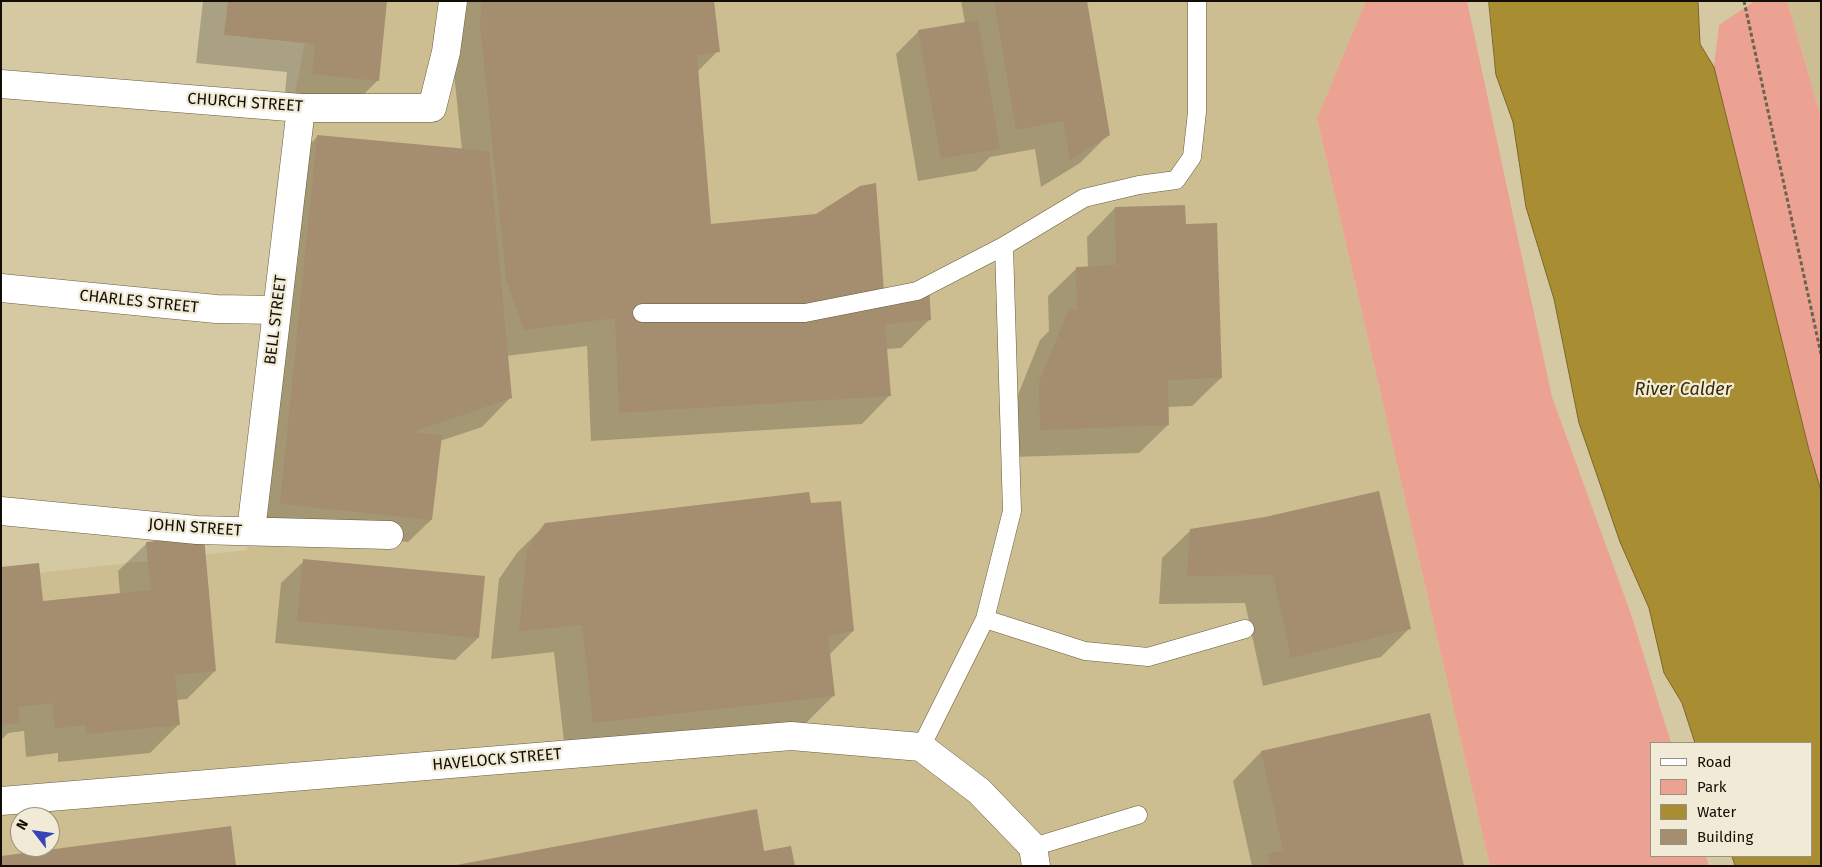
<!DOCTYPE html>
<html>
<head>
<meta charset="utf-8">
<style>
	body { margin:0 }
	#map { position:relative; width:1822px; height:867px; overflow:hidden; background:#d5c9a4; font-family:"Fira Sans",sans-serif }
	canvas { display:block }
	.frame { position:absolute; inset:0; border:2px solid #130e03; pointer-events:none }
	.legend { position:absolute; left:1650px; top:742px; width:162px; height:115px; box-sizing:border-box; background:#f0ead7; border:1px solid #989282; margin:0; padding:6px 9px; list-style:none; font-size:15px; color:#130e03 }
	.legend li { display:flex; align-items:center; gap:10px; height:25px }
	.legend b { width:25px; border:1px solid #989282 }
	.north { position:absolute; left:10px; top:807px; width:50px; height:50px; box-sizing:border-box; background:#f0ead7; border:1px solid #989282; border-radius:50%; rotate:300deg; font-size:14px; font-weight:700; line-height:20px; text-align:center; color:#130e03 }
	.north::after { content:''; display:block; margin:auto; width:18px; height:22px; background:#3644b7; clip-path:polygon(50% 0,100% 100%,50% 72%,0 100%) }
</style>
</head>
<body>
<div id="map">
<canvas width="1822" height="867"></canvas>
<div class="frame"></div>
<ul class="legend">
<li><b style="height:6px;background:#fff"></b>Road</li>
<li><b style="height:14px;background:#eba293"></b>Park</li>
<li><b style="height:14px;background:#a88d32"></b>Water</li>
<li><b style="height:14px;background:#a58d70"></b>Building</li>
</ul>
<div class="north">N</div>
</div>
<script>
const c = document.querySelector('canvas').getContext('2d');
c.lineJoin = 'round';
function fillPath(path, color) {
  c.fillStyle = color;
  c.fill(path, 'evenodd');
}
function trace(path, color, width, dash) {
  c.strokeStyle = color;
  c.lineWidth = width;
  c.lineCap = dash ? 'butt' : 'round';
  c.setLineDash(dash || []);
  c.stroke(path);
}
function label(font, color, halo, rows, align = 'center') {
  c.font = font + ' "Fira Sans",sans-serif';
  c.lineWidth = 4.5;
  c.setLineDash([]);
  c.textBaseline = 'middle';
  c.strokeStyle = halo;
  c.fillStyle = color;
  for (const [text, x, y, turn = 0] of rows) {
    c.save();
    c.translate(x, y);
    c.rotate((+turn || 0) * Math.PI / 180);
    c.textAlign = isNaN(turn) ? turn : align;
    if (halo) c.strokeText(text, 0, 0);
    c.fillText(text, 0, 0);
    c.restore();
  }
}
fillPath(new Path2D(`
	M313,1H1366L1317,118L1490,866H1V577L247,550L276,190ZM20,817H50V847H20Z
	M1787,1H1821V117Z`), '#cdbe92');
fillPath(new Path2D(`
	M1366,1H1467L1552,397L1631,614L1671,743H1651V856H1706L1709,866H1490L1317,118Z
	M1755,1H1787L1821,117V491L1809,450L1714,67L1719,25Z`), '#eba293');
const water = new Path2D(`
	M1489,1H1698L1700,44L1714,67L1809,450L1821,491V866H1735L1732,856H1811V743H1695L1682,703L1664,673L1649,608L1620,542L1579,423L1554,299L1526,207L1513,122L1496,75Z`);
fillPath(water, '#a88d32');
trace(water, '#7b6724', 1);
fillPath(new Path2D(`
	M203,1H385L378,80L349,109L284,102L287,72L196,63Z
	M457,1H713L718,51L697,72L710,226L883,292L929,320L901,348L886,349L890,395L862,424L591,441L587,346L506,356L510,398L482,427L440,441L431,520L408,542L258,526L289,165L318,136L462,150L452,54Z
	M961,1H1086L1109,134L1080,163L1041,187L1035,149L990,157L976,171L918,181L896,54L919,31L965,23Z
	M1115,208L1185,225L1221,378L1192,406L1167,407L1168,425L1139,453L1012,457L1011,412L1040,340L1049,331L1048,296L1077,268H1088L1087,237Z
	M810,505L853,631L829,655L834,695L805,724L565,751L554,652L491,659L499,579L517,553L546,524Z
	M1191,530L1410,628L1381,657L1263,686L1245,603L1159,604L1162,558Z
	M147,543L215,671L187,699L176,700L179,724L150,753L58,762V753L26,757L24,731L8,733L1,740V568L42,602L120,594L118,571Z
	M304,561L478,638L455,660L275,643L281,583Z
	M1261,752L1463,866H1252L1233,781Z`), '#0003');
fillPath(new Path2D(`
	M228,1H387L379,81L312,74L315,44L224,35Z
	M482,1H714L720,52L697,55L711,224L816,214L860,186L876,183L884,291L929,286L931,320L885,324L891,396L619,413L615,318L524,330L506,279L480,24Z
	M994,1H1087L1110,135L1070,160L1063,121L1016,130Z
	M978,20L1000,149L941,159L918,30Z
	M317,135L489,151L512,398L413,432L442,435L432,520L280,504Z
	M1185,205L1186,224L1217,223L1222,378L1168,380L1169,425L1040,430L1039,382L1068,311L1077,310L1076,267L1116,265L1115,207Z
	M1379,491L1411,629L1291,658L1273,575L1187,576L1190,529L1265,517Z
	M809,492L811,503L841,501L854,631L828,636L835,696L593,723L582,625L519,631L527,549L545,523Z
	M204,536L216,671L175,675L180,725L86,734V725L55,729L52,703L18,707L19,723L1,725V567L39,563L43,601L151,590L146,542Z
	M303,559L485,576L479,638L297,621Z
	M1430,713L1464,866H1270L1267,854L1283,850L1261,751Z
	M757,809L764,851L791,846L795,866H451Z
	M231,826L236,866H1V856Z`), '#a58d70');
const service = new Path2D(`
	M642,313H805L917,291L1004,246
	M985,619L1085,651L1148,657L1245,629
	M921,747L985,619L1012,511L1004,246L1084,198L1139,185L1176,180L1192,157L1197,112V1
	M1033,847L1138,815`);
const minor = new Path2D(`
	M1,84L301,108H432L446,52L453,1
	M1,288L216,309L277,310
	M1,511L197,530L389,535
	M251,531L301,108
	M1,801L791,736L921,747L979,791L1033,847L1036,866`);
trace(service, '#675c3b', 19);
trace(minor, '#675c3b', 29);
trace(new Path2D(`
	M1744,1L1821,354`), '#6d644d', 3, [4, 2.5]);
trace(service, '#fff', 18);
trace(minor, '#fff', 28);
label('16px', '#130e03', '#f0ead7', [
	["CHURCH STREET",245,103,4],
	["CHARLES STREET",139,302,6],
	["BELL STREET",276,320,-83],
	["JOHN STREET",195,528,4],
	["HAVELOCK STREET",497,760,-5]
]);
label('italic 18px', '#382c04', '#f0ead7', [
	["River Calder",1683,390]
]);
</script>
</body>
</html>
